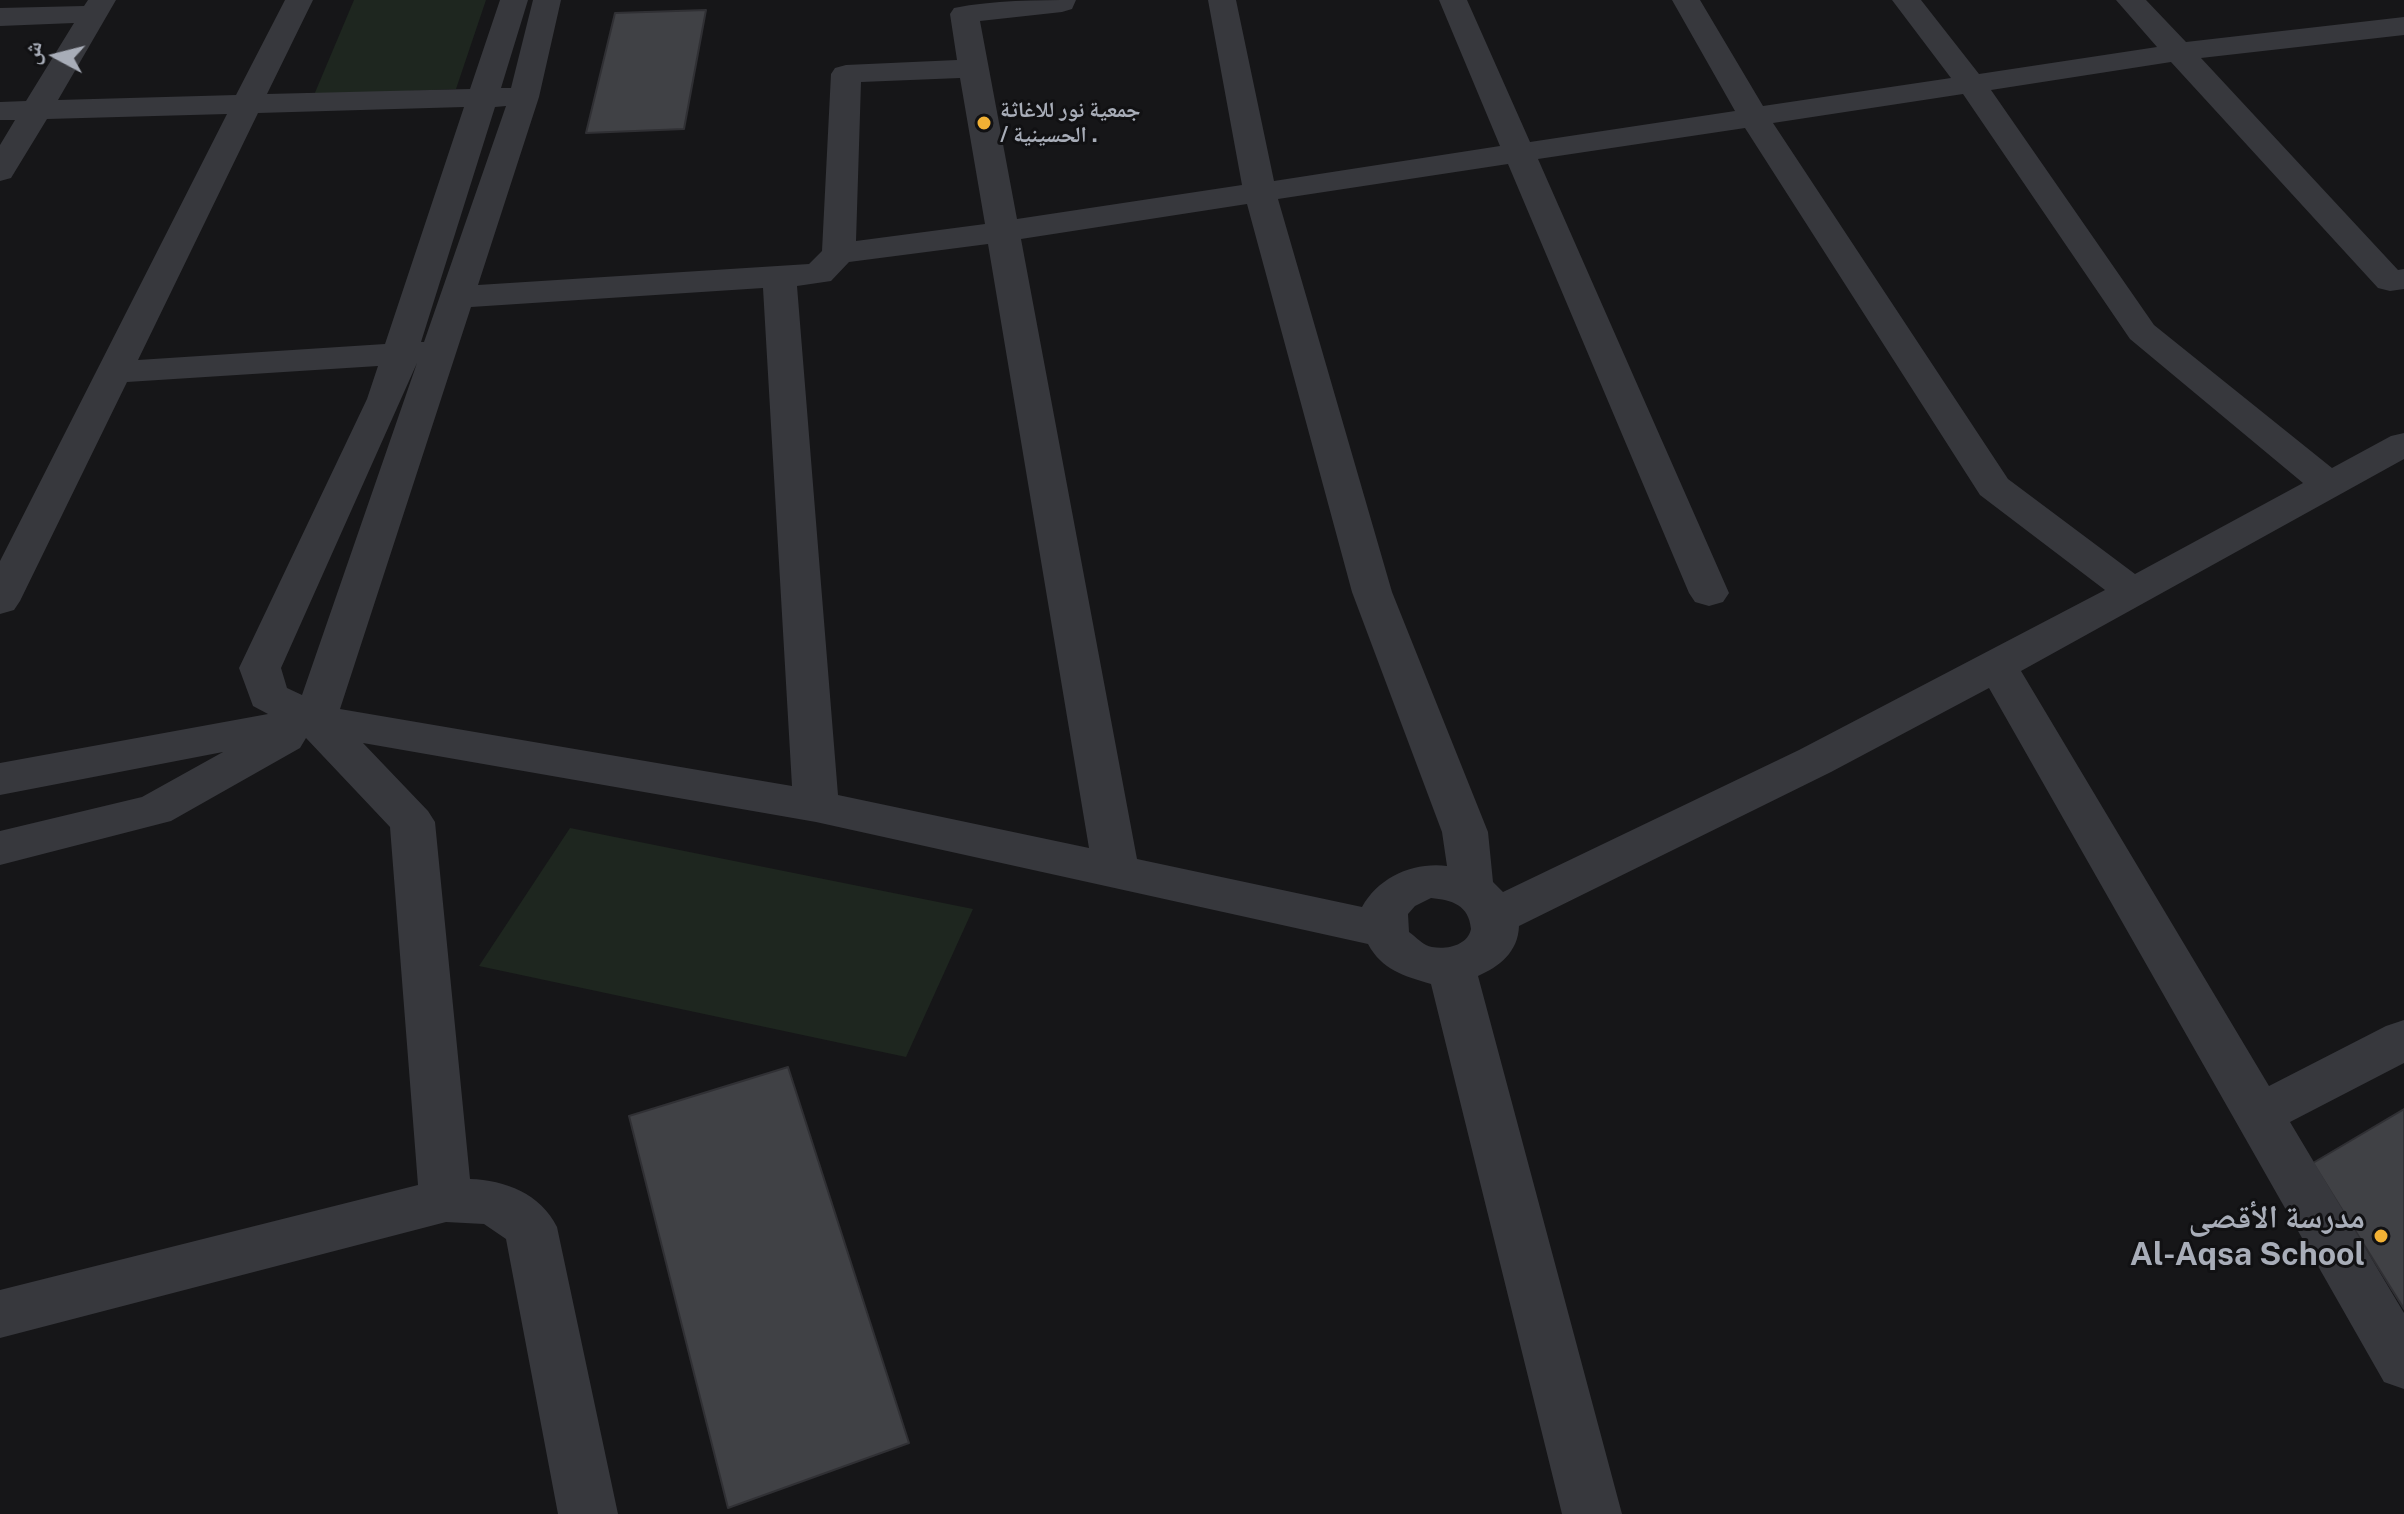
<!DOCTYPE html>
<html>
<head>
<meta charset="utf-8">
<style>
	body { margin:0 }
	#map { position:relative; width:2404px; height:1514px; overflow:hidden; background:#161618; font-family:"Public Sans","Noto Naskh Arabic",sans-serif }
	canvas { display:block }
	.north { position:absolute; left:16px; top:16px; width:80px; height:80px; -webkit-text-stroke:6px #111113; paint-order:stroke; rotate:277deg; font-size:22px; font-weight:700; line-height:32px; text-align:center; color:#a8adb8 }
	.north::after { content:''; display:block; margin:auto; width:28px; height:36px; background:#a8adb8; clip-path:polygon(50% 0,100% 100%,50% 72%,0 100%) }
</style>
</head>
<body>
<div id="map">
<canvas width="2404" height="1514"></canvas>
<div class="north">ش</div>
</div>
<script>
const c = document.querySelector('canvas').getContext('2d');
c.lineJoin = 'round';
function fillPath(path, color) {
  c.fillStyle = color;
  c.fill(path, 'evenodd');
}
function trace(path, color, width, dash) {
  c.strokeStyle = color;
  c.lineWidth = width;
  c.lineCap = dash ? 'butt' : 'round';
  c.setLineDash(dash || []);
  c.stroke(path);
}
function label(font, color, halo, rows, align = 'center') {
  c.font = font + ' "Public Sans","Noto Naskh Arabic",sans-serif';
  c.lineWidth = 6;
  c.setLineDash([]);
  c.textBaseline = 'middle';
  c.strokeStyle = halo;
  c.fillStyle = color;
  for (const [text, x, y, turn = 0] of rows) {
    c.save();
    c.translate(x, y);
    c.rotate((+turn || 0) * Math.PI / 180);
    c.textAlign = isNaN(turn) ? turn : align;
    if (halo) c.strokeText(text, 0, 0);
    c.fillText(text, 0, 0);
    c.restore();
  }
}
fillPath(new Path2D(`
	M354,0H486L456,89L314,95Z
	M570,828L973,909L906,1057L479,966Z`), '#1e261f');
const building = new Path2D(`
	M706,10L684,129L586,133L615,13Z
	M788,1067L909,1443L728,1508L629,1116Z
	M2404,1109V1309L2313,1163Z`);
fillPath(building, '#404145');
trace(building, '#303034', 2);
fillPath(new Path2D(`
	M88,0H116L58,100L236,95L285,0H313L267,94L470,89L500,0H528L501,88H511L533,0H561L539,97L478,285L809,264L822,251L831,74L835,68L846,65L957,60L950,14L954,8C994,0 1036,0 1076,0L1072,9L1062,12L980,21L1017,219L1242,185L1208,0H1236L1274,181L1500,146L1439,0H1467L1530,142L1735,111L1672,0H1700L1763,106L1951,78L1892,0H1921L1979,74L2157,47L2116,0H2146L2186,42L2404,17V35L2201,58L2398,270L2404,269V289L2390,291L2378,288L2171,62L1991,90L2154,325L2332,468L2391,436L2404,433V459L2021,671L2269,1086L2386,1026L2404,1020V1063L2290,1122L2404,1313V1389L2384,1382L1989,688L1831,772L1519,926C1518,952 1500,966 1478,976L1622,1514H1562L1431,984C1404,976 1382,970 1368,944L816,822L363,743L428,811L435,822L470,1179C505,1180 541,1194 557,1227L618,1514H558L506,1239L484,1224L446,1222L0,1338V1290L418,1185L390,827L306,738L300,748L171,821L0,865V831L142,797L223,752L0,795V763L268,714L253,706L239,668L367,399L378,366L127,382L20,601L14,610L0,614V561L227,114L47,119L11,178L0,181V145L15,120H0V102L26,101L74,23L0,26V8L84,6ZM960,78L985,224L856,241L861,82ZM1963,94L2130,339L2303,483L2135,574L2008,479L1773,123ZM506,106L424,342H421L495,107ZM464,107L385,344L138,360L258,113ZM1745,128L1980,495L2105,590L1799,750L1503,892L1493,882L1488,832L1392,592L1278,199L1508,164L1689,593L1695,602L1709,606L1723,602L1729,593L1538,159ZM1247,204L1352,592L1442,832L1447,866C1413,862 1379,877 1362,907L1137,859L1021,239ZM988,244L1089,848L838,795L797,286L831,281L849,262ZM763,288L792,786L340,709L471,307ZM417,363L302,695L287,688L281,668ZM1431,898C1452,900 1469,905 1471,929C1468,945 1447,950 1432,947C1424,946 1416,937 1409,932L1408,914L1415,906Z`), '#37383d');
for (const [x, y, r, color] of [
	[984,123,8,"#f2b134"],
	[2381,1236,8,"#f2b134"]
]) {
  const dot = new Path2D();
  dot.arc(x, y, r, 0, 2 * Math.PI);
  c.fillStyle = color;
  c.fill(dot);
  trace(dot, '#111113', 3);
}
label('bold 22px', '#a8adb8', '#111113', [
	["جمعية نور للاغاثة",1000,110],
	["/ الحسينية .",1000,135]
], 'left');
label('bold 32px', '#a8adb8', '#111113', [
	["مدرسة الأقصى",2365,1218],
	["Al-Aqsa School",2365,1255]
], 'right');
</script>
</body>
</html>
